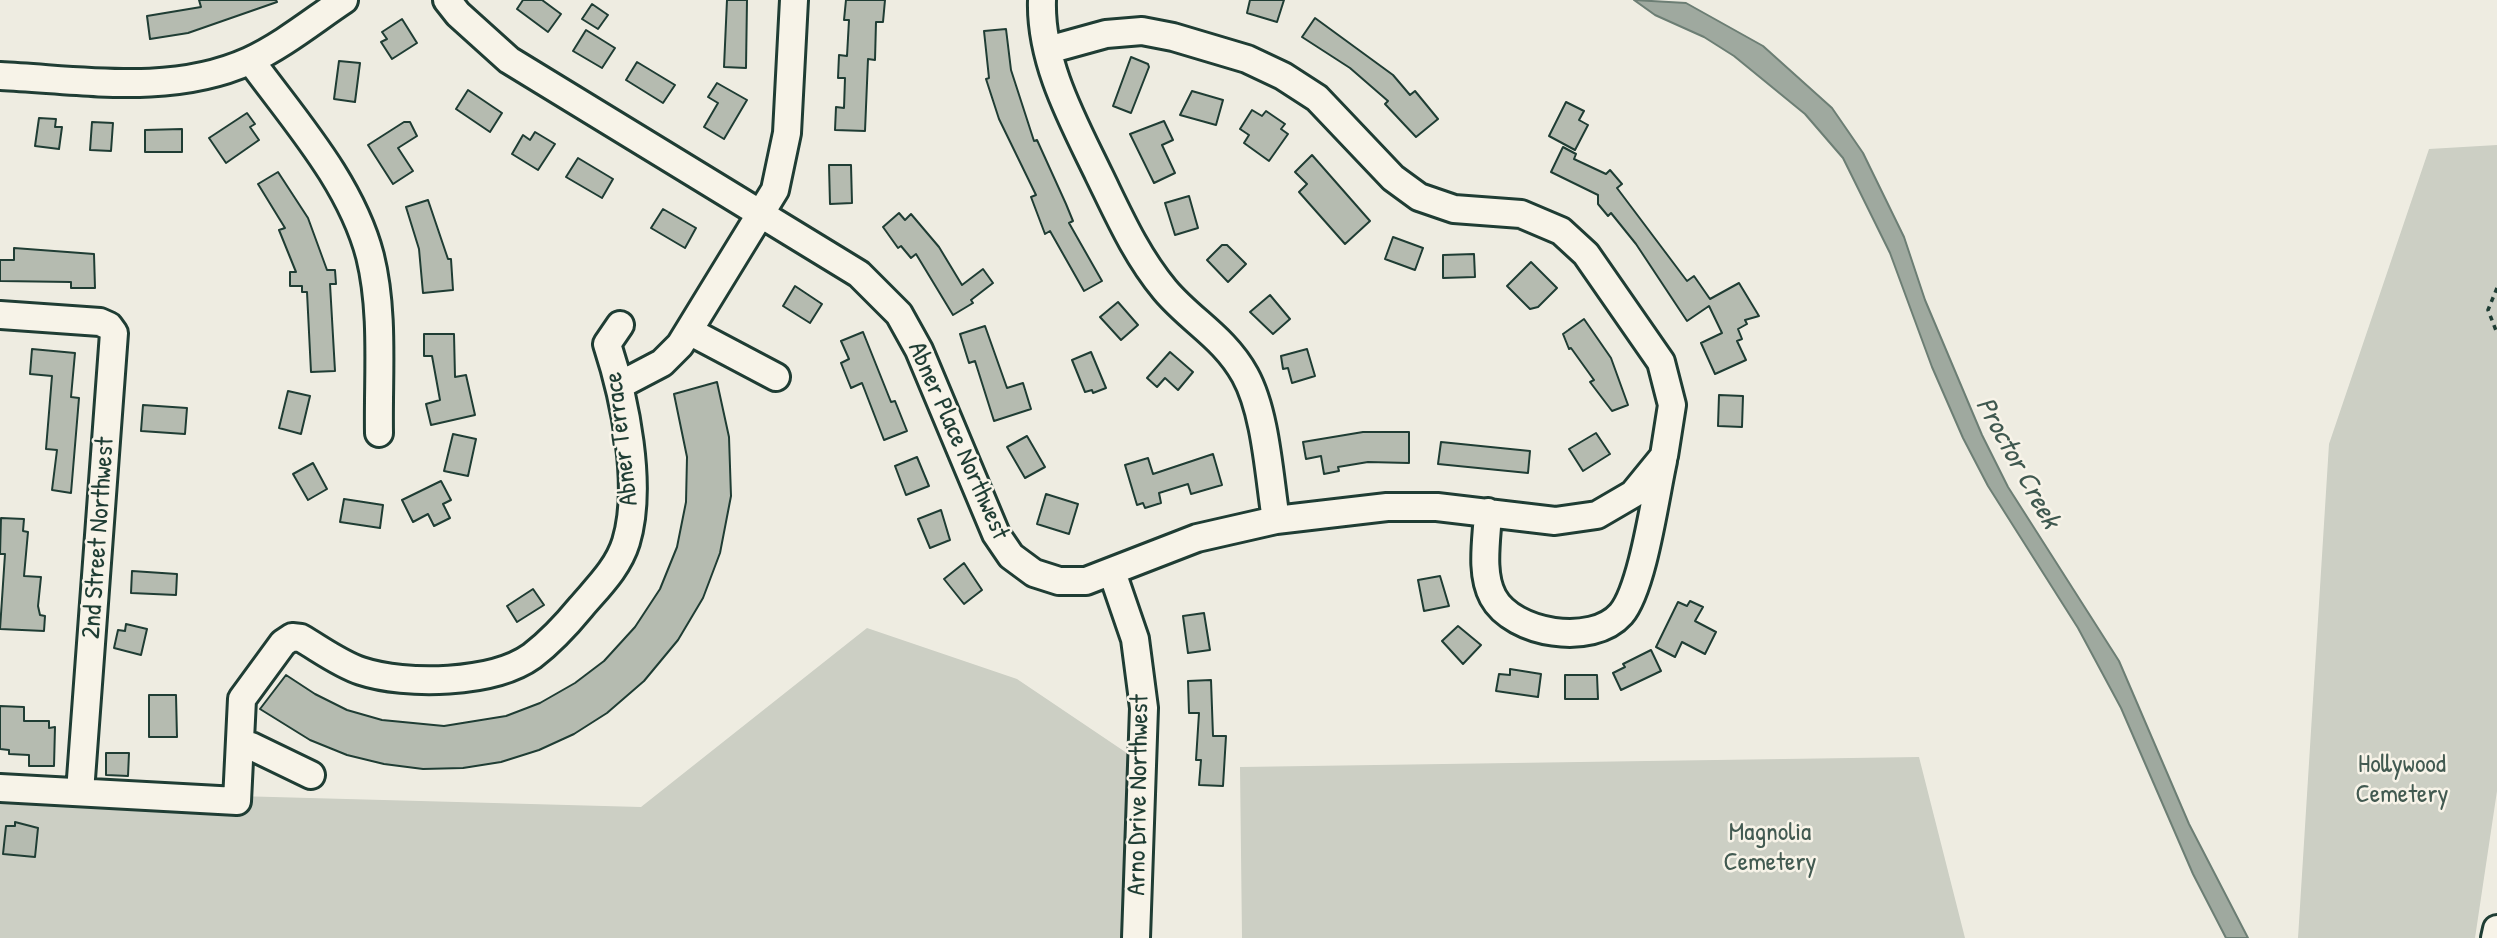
<!DOCTYPE html>
<html>
<head>
<meta charset="utf-8">
<style>
	body { margin:0 }
	canvas { display:block; background:#eeece1 }
</style>
</head>
<body>
<canvas width="2497" height="938"></canvas>
<script>
const c = document.querySelector('canvas').getContext('2d');
c.lineJoin = 'round';
function fillPath(path, color) {
  c.fillStyle = color;
  c.fill(path, 'evenodd');
}
function trace(path, color, width, dash) {
  c.strokeStyle = color;
  c.lineWidth = width;
  c.lineCap = dash ? 'butt' : 'round';
  c.setLineDash(dash || []);
  c.stroke(path);
}
function label(font, color, halo, rows, align = 'center') {
  c.font = font + ' "Patrick Hand",sans-serif';
  c.lineWidth = 5;
  c.setLineDash([]);
  c.textBaseline = 'middle';
  c.strokeStyle = halo;
  c.fillStyle = color;
  for (const [text, x, y, turn = 0] of rows) {
    c.save();
    c.translate(x, y);
    c.rotate((+turn || 0) * Math.PI / 180);
    c.textAlign = isNaN(turn) ? turn : align;
    if (halo) c.strokeText(text, 0, 0);
    c.fillText(text, 0, 0);
    c.restore();
  }
}
fillPath(new Path2D(`
	M2497,145V791L2475,938H2298L2329,444L2429,149Z
	M867,628L1017,679L1155,772L1147,938H0V795L89,792L641,807Z
	M1919,757L1965,938H1242L1240,767Z`), '#cccfc4');
const water = new Path2D(`
	M1634,0L1686,3L1763,46L1832,108L1863,153L1904,237L1925,300L1982,435L2008,487L2119,661L2189,824L2248,938H2226L2193,874L2121,708L2078,628L1988,486L1963,438L1932,367L1890,253L1843,158L1805,114L1734,56L1704,37L1655,15Z`);
fillPath(water, '#9fa99f');
trace(water, '#6c7e74', 2);
const building = new Path2D(`
	M199,0H276L277,2L188,33L150,39L147,16L201,7Z
	M523,0H542L561,14L548,32L517,9Z
	M727,0H747L746,68L724,67Z
	M846,0H885L883,22H876L875,60L868,59L865,131L835,130L836,107L844,108L845,78H838L839,55L847,56L849,20H844Z
	M1250,0H1284L1277,22L1247,13Z
	M592,4L608,15L598,29L582,19Z
	M1315,18L1393,75L1410,95L1415,91L1438,119L1416,137L1385,104L1388,101L1350,68L1302,37Z
	M402,19L417,43L392,59L381,42L387,39L382,32Z
	M1006,29L1011,70L1034,141L1037,140L1066,204L1073,221L1069,223L1102,281L1084,291L1050,231L1045,234L1031,197L1036,195L999,119L986,79L989,78L984,31Z
	M586,30L615,48L602,68L573,51Z
	M1131,57L1148,64L1149,67L1131,113L1113,106Z
	M339,61L360,63L355,102L334,99Z
	M637,62L675,85L663,103L626,80Z
	M717,83L747,100L724,139L704,127L718,103L708,97Z
	M468,90L502,113L490,132L456,109Z
	M1192,91L1223,100L1216,125L1180,115Z
	M1566,102L1584,111L1579,120L1588,125L1575,150L1549,136Z
	M1252,110L1262,116L1266,111L1285,124L1281,129L1288,134L1269,161L1244,143L1249,135L1240,129Z
	M247,113L255,124L250,127L259,140L226,163L209,138Z
	M39,118L56,119L55,127H62L59,149L35,146Z
	M1164,121L1173,140L1162,145L1175,173L1154,183L1130,134Z
	M92,122L113,123L111,151L90,150Z
	M404,122H410L417,136L398,148L413,171L393,184L368,145Z
	M182,129V152H145V130Z
	M535,132L555,144L538,170L512,154L523,135L530,140Z
	M1563,147L1576,154L1574,159L1606,174L1610,170L1622,184L1617,188L1687,281L1694,276L1710,299L1739,283L1759,316L1745,320L1747,324L1738,329L1742,339L1737,341L1746,360L1715,374L1701,343L1722,333L1709,306L1687,321L1636,244L1611,213L1608,216L1598,204V195L1551,172Z
	M1312,155L1370,221L1345,244L1299,192L1307,184L1295,172Z
	M578,158L613,179L602,198L566,177Z
	M829,165H851L852,203L830,204Z
	M278,172L308,218L327,270H335L336,284H330L335,371L311,372L307,292H302V286H290V272H296L279,230L285,228L258,184Z
	M1189,196L1198,228L1175,235L1165,203Z
	M428,200L448,259H451L453,290L423,293L419,249L406,207Z
	M663,209L696,228L685,248L651,228Z
	M899,213L905,220L911,214L939,247L962,285L983,269L993,283L971,300L973,303L953,315L916,254L911,258L901,246L898,248L883,227Z
	M1393,237L1423,248L1415,270L1385,259Z
	M1222,245H1227L1246,264L1228,282L1207,260Z
	M14,248L94,254L95,288H71V282L0,281V260H14Z
	M1474,254L1475,277L1443,278V255Z
	M1531,262L1557,288L1538,307L1530,309L1507,286Z
	M795,286L822,304L810,323L783,306Z
	M1270,295L1290,319L1273,334L1250,312Z
	M1118,302L1138,325L1121,340L1100,317Z
	M1584,319L1611,358L1628,405L1612,411L1590,382L1594,380L1571,348L1569,349L1563,334Z
	M985,326L1007,388L1023,383L1031,409L994,421L975,361L969,363L960,334Z
	M863,332L891,402L895,401L907,431L884,440L862,383L851,388L841,363L849,359L841,341Z
	M424,334H454L455,377L466,375L475,415L431,425L426,404L440,400L432,356H424Z
	M32,349L75,353L71,397L79,398L71,493L52,490L57,450L46,449L52,376L30,374Z
	M1307,349L1315,376L1292,383L1288,368L1283,369L1281,356Z
	M1091,352L1106,388L1093,393L1092,390L1085,392L1072,360Z
	M1170,352L1193,372L1178,390L1165,378L1157,387L1147,378Z
	M717,382L729,437L731,496L720,553L703,598L678,640L644,681L607,713L574,734L539,750L501,762L463,768L423,769L384,764L347,755L310,740L260,709L286,675L315,694L347,710L382,720L444,726L506,716L540,703L575,683L604,661L635,627L660,589L677,547L686,502L687,457L674,394Z
	M288,391L310,396L301,434L279,428Z
	M1719,395L1743,396L1742,427L1718,426Z
	M143,405L187,408L185,434L141,431Z
	M1363,432H1409V463L1368,462L1338,467L1339,471L1324,474L1321,456L1306,459L1303,442Z
	M1596,433L1610,454L1583,471L1569,449Z
	M453,434L476,439L468,476L444,471Z
	M1027,436L1045,467L1025,478L1007,447Z
	M1441,442L1530,451L1528,473L1438,464Z
	M1213,454L1222,485L1191,494L1188,484L1159,493L1161,503L1145,508L1143,503L1137,505L1125,465L1148,458L1153,474Z
	M917,457L929,486L906,495L895,466Z
	M313,463L327,489L308,500L293,474Z
	M441,481L451,500L443,504L450,518L434,526L428,514L413,522L402,500Z
	M1046,494L1078,504L1069,534L1037,524Z
	M344,499L383,505L380,528L340,522Z
	M941,510L950,540L930,548L918,519Z
	M1,518L24,519L23,531L28,532L24,576L41,577L38,606L40,615L45,616L44,631L0,629L5,554H0Z
	M964,563L982,590L964,604L944,579Z
	M132,571L177,574L176,595L131,593Z
	M1440,576L1449,606L1424,611L1418,580Z
	M533,589L544,605L517,622L507,606Z
	M1690,601L1703,607L1695,621L1716,632L1705,654L1682,642L1675,657L1656,647L1678,602L1687,606Z
	M1204,613L1210,650L1188,653L1183,616Z
	M126,624L147,629L141,655L114,648L118,630L125,631Z
	M1458,626L1481,645L1463,664L1442,641Z
	M1651,650L1661,671L1621,690L1613,673L1625,667L1623,664Z
	M1510,669L1541,674L1538,697L1496,691L1499,674L1510,675Z
	M1565,675H1597L1598,699H1565Z
	M1211,680L1213,736H1226L1223,786L1199,785L1201,760H1196L1199,713H1189L1188,681Z
	M149,695H176L177,737H149Z
	M0,706L24,707V721H49V728L55,727L54,766H29V755L9,754V750L0,749Z
	M106,753H129L128,776L106,775Z
	M15,822L38,828L35,857L3,854L6,826H15Z`);
fillPath(building, '#b5bbb0');
trace(building, '#1f3d34', 2);
const minor = new Path2D(`
	M447,0L458,14L509,60L859,274L899,314L919,350L996,534L1011,556L1034,573L1059,581H1086L1197,538L1276,520L1387,507H1437L1555,521L1597,515L1633,494L1664,456L1672,405L1661,362L1586,254L1561,231L1521,214L1454,209L1419,197L1393,178L1317,98L1283,76L1247,59L1173,37L1142,31L1106,34L1048,50
	M1042,0C1040,62 1073,121 1099,175C1119,216 1136,255 1165,290C1191,321 1224,337 1245,375C1266,413 1269,476 1276,520
	M251,61C295,121 351,183 370,256C384,312 378,375 379,433
	M0,76C83,80 171,96 249,61C282,46 314,20 344,0
	M0,315L100,322L109,326L114,333L80,792
	M689,331L776,377
	M620,385L662,363L680,345L775,190L787,133L794,0
	M1488,512C1487,538 1480,573 1493,597C1513,634 1592,647 1621,614C1643,588 1655,497 1663,461
	M1112,572L1135,639L1144,708L1136,938
	M240,746H251L311,775
	M0,788L237,801L242,699L283,643L292,637L301,638C320,649 340,664 361,671C406,686 493,684 532,656C549,643 567,624 581,607C598,587 618,568 626,542C643,486 625,399 607,344L620,325
	M2495,938L2497,929`);
trace(minor, '#1f3d34', 32);
trace(new Path2D(`
	M2497,288L2488,310L2497,333`), '#1f3d34', 3.5, [5, 5]);
trace(minor, '#f7f3e8', 26);
label('26px', '#1f3d34', '#f7f3e8', [
	["Abner Terrace",622,439,-97],
	["Abner Place Northwest",958,441,66],
	["2nd Street Northwest",99,538,-86],
	["Arno Drive Northwest",1139,795,-89]
]);
label('26px', '#425a51', '#f7f3e8', [
	["Hollywood",2402,765],
	["Cemetery",2402,795],
	["Magnolia",1770,833],
	["Cemetery",1770,863]
]);
label('italic 28px', '#3f584f', '#f7f3e8', [
	["Proctor Creek",2017,463,61]
]);
</script>
</body>
</html>
